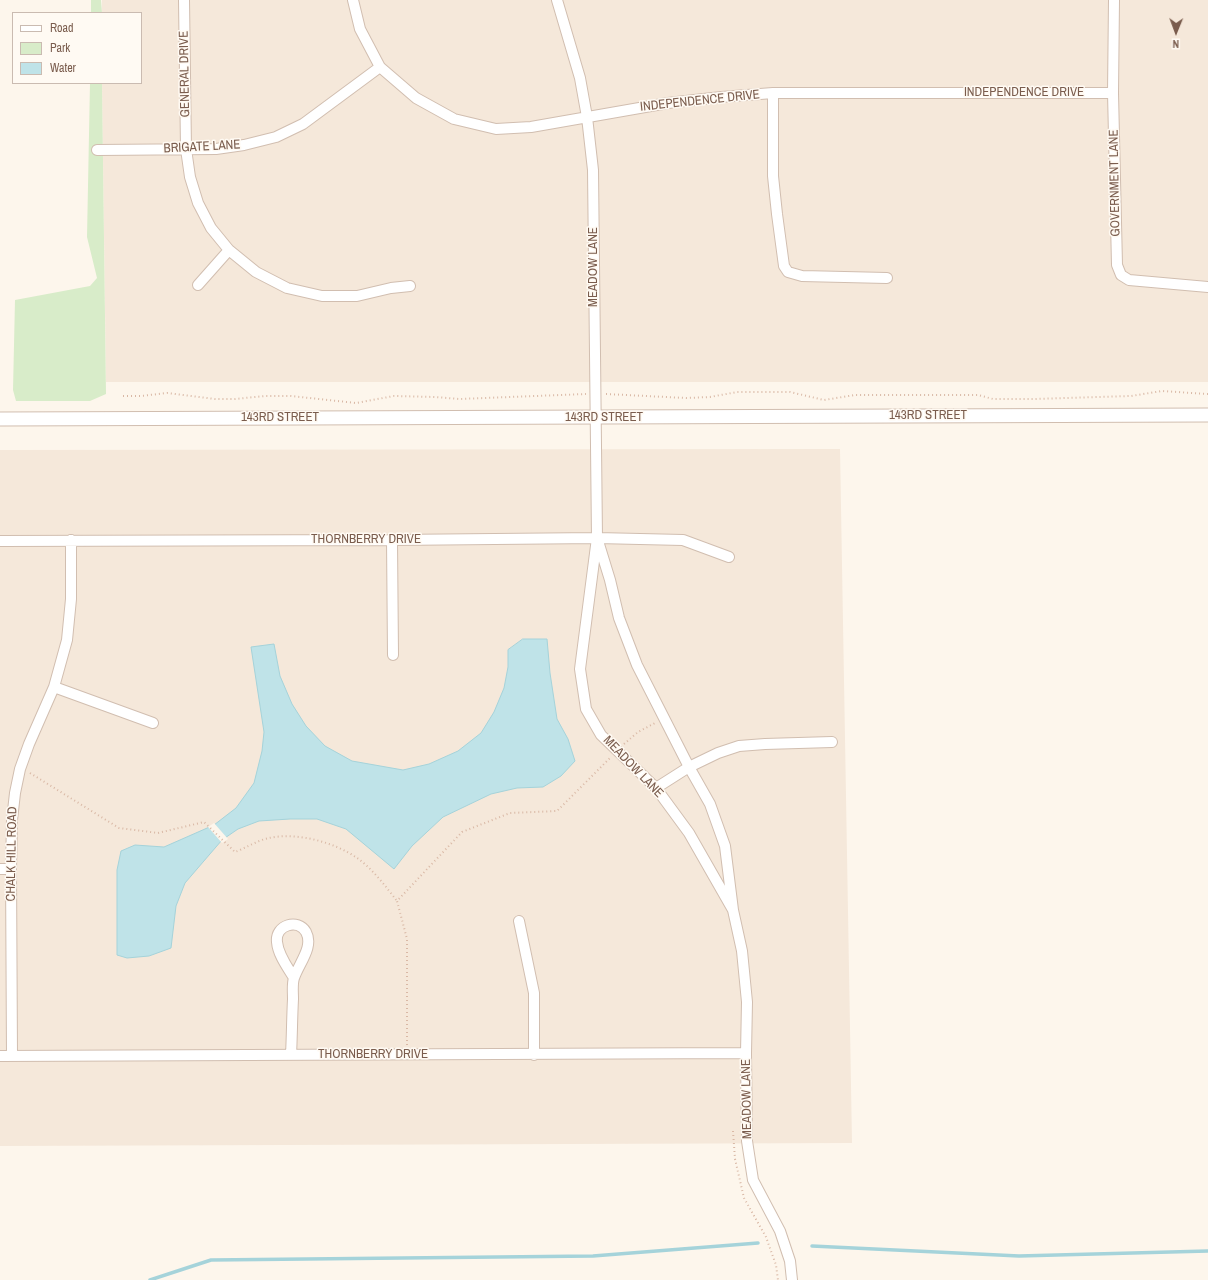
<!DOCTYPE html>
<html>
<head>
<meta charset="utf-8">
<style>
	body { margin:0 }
	#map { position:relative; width:1208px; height:1280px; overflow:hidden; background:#fdf6ec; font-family:"Archivo Narrow",sans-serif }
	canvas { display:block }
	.legend { position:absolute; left:12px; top:12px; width:130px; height:72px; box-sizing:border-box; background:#fffaf3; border:1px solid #cabbb1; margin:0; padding:5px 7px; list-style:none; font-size:12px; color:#7a5c4d }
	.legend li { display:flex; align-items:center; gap:8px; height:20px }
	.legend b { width:20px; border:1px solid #cabbb1 }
	.north { position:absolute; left:1156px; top:12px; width:40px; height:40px; -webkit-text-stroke:3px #fffaf3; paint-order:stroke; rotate:181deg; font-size:11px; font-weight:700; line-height:16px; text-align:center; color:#7a5c4d }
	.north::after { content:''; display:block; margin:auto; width:14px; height:18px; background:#7a5c4d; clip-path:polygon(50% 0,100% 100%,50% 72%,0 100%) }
</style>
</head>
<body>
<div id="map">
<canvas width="1208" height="1280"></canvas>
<ul class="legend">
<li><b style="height:5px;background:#fff"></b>Road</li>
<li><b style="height:11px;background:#d8ecc9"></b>Park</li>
<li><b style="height:11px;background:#bfe3e8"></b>Water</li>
</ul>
<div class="north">N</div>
</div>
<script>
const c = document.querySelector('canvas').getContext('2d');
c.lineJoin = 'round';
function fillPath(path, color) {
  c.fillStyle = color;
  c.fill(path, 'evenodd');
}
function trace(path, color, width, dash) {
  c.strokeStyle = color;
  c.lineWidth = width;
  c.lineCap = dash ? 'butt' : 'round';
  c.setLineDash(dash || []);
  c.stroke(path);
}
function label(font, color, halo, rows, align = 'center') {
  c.font = font + ' "Archivo Narrow",sans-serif';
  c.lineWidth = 3;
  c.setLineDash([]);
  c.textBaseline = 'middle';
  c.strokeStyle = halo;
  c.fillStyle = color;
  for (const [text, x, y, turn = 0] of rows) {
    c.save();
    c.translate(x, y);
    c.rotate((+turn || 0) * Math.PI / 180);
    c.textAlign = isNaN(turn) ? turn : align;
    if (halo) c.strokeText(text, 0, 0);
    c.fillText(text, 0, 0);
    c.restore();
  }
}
fillPath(new Path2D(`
	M102,0H1208V382H106L102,83H141V13H102Z
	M840,449L852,1143L0,1146V450Z`), '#f5e8da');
fillPath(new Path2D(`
	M91,0H101L102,13H91Z
	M90,83H102L106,394L90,401H16L13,390L15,300L90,286L97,278L87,237Z`), '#d8ecc9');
const water = new Path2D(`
	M523,639H547L550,673L557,719L568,739L575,761L561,776L543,787L517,788L491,794L443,817L412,846L394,869L346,829L317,819H290L259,821L238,829L222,840L185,883L176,906L171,948L149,956L127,958L117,955V870L121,851L135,845L164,847L214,825L236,808L254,783L262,751L264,732L251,647L274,644L280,676L292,704L306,726L325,746L352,761L403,770L429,764L458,751L481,733L494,712L504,688L508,667V650Z`);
fillPath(water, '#bfe3e8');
trace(water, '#a5d3da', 1);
fillPath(new Path2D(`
	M214,823L228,839L222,843L208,827Z`), '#fdf6ec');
trace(new Path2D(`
	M812,1246L1019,1256L1208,1251
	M150,1280L211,1260L593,1256L758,1243`), '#a5d3da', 3.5);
const minor = new Path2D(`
	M184,0L186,149L190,177L198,203L211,228L229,250L256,272L287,288L322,296H357L391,288L410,286
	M353,0L360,29L380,67L416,98L454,119L496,129L531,127L668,103L721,97L773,93H1113
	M557,0L580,78L587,117L593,170L597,538L580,669L586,709L601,735L656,788L689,833L733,910
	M1114,0L1113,93L1117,265L1121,275L1129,280L1208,287
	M773,93V176L777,214L784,266L788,272L802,276L887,278
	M97,150L216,149L244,145L276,137L303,124L380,67
	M198,285L229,250
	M392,540L393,655
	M0,541L392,540L597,538L683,540L729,557
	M598,541L610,580L619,618L637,665L689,767L710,804L725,846L733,910L742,951L747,1002L746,1053L747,1141L753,1180L780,1231L790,1261L792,1280
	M54,687L153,723
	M656,788L689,767L718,753L739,746L765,744L832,742
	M0,869H11
	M519,921L534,993V1055
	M291,1055C292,1036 292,1018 293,999C293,992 292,984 294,978C299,963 314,947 306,932C298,918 275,925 277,942C278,955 288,968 294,978
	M0,1056L746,1053
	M12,1056L11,869L12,820L15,793L20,769L29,744L54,687L67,640L71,599V540`);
const tertiary = new Path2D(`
	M0,419L1208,415`);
trace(minor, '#d1beb0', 12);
trace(tertiary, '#d1beb0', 15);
trace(new Path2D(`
	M606,394L686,398L710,397L737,392H790L824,400L855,395H978L993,399H1033L1131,396L1162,391L1208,394
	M123,396H141L167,393L215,399H235L265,396H291L356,403L394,396L435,397L459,399L586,394
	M624,744L638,732L655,723
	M30,773L119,828L158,833L204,822L235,852C246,848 258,840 269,838C297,832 334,842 357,858C371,867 387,888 397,901
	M407,1045V939L397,901L462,832L510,813L557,811L610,758
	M733,1131L735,1159L744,1198L766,1237L776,1265L778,1280`), '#d9b8a5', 2, [1, 3]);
trace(minor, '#fff', 10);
trace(tertiary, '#fff', 13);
label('13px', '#7a5c4d', '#fffaf3', [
	["GENERAL DRIVE",185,74,-91],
	["INDEPENDENCE DRIVE",1024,93],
	["INDEPENDENCE DRIVE",700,101,-6],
	["BRIGATE LANE",202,147,-3],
	["GOVERNMENT LANE",1115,183,-91],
	["MEADOW LANE",594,267,-90],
	["143RD STREET",928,416],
	["143RD STREET",280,418],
	["143RD STREET",604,418],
	["THORNBERRY DRIVE",366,540],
	["MEADOW LANE",633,767,46],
	["CHALK HILL ROAD",12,854,-89],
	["THORNBERRY DRIVE",373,1055],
	["MEADOW LANE",747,1099,-91]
]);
</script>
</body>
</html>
